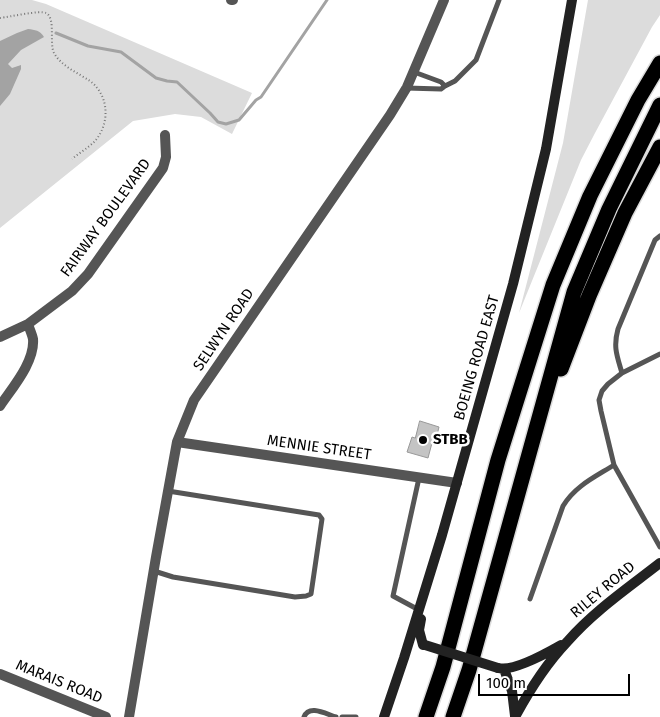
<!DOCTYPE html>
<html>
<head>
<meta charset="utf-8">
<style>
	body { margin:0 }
	#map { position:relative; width:660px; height:717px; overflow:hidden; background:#fff; font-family:"Fira Sans",sans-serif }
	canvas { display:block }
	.scale { position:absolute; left:478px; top:674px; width:152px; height:22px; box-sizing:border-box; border:2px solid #000; border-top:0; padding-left:6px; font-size:15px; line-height:18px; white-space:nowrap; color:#000; -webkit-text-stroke:4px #fff; paint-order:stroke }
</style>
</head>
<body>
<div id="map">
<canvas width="660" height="717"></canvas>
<div class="scale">100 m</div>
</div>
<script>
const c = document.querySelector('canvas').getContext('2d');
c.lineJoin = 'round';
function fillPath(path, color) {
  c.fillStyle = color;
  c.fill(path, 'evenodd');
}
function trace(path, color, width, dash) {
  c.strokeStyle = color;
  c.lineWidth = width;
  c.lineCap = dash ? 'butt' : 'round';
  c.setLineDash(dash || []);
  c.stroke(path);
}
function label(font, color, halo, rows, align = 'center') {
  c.font = font + ' "Fira Sans",sans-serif';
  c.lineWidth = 5;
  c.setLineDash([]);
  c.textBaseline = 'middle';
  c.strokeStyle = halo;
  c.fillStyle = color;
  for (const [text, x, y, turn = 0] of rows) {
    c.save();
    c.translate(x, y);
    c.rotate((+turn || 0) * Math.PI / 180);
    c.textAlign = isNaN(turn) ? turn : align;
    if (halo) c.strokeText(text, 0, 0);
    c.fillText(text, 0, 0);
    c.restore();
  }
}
fillPath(new Path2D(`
	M0,0H32L46,4L252,93L232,134L201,117L175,114L133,121L0,228Z
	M588,0H660V15L652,27L595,133L581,160L519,313L563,143Z`), '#dcdcdc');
fillPath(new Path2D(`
	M28,29C35,30 40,30 44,37L21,50L8,64L12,68L21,65V69L10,94L0,106V41L17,33Z`), '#a3a3a3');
trace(new Path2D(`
	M56,33L88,46L121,52L156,78L167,81L177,82L210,113L218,122L226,124L239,120L256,100L261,97L327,0`), '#a3a3a3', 3);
const building = new Path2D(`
	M420,421L439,427L435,443H432L428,458L407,452L412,437L415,438Z`);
fillPath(building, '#c4c4c4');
trace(building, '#999', 1);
const highway = new Path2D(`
	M561,369L589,296L625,213L660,147
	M426,717L443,667L498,460L553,285L590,196L638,100L660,63
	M453,717L469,670L574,292L609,209L660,105`);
trace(highway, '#dbdbdb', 18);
trace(new Path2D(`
	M0,18C9,17 40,10 46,13C56,18 49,43 54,53C61,66 78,73 90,81C110,96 110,125 94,142C88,148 79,153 72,159`), '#777', 2, [1, 2.5]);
trace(new Path2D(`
	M414,72L441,82L445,86
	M406,88L441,89L445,86L455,81L476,60L499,0
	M660,354L622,373L608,384L602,391L599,400L601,411L614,465L660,547
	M622,373C617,356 613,347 618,329L655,240L660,236
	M154,571L173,577L295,597L306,596L311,594L322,519L319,515L168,491
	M530,599L563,506C575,486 595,477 614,465
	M419,610L393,596L419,478
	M304,717C309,704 326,714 336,717
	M342,717H356`), '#555', 5);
trace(new Path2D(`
	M231,0H233
	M0,337L28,324L72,291L88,274L163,168L166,157L165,135
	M0,406C12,388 35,362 33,339C32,334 29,328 28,324
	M177,442L457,483
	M0,674L106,717
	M129,717L156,557L177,442L194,400L390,115L407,87L444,0`), '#555', 10);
trace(new Path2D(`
	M421,619L419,630L423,645
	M498,668C513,672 547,653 561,645
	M504,669L512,691L515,716
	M384,717L404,658L442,535L513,284L546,149L572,0
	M515,717C529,691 546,664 567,642C594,611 628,588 660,563`), '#222', 10);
trace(highway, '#000', 15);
trace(new Path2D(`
	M425,645L498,668`), '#222', 10);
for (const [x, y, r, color] of [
	[423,440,5,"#000"]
]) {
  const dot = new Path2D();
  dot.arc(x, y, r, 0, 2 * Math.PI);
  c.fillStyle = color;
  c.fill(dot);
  trace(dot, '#fff', 2);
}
label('15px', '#000', '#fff', [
	["FAIRWAY BOULEVARD",106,218,-54],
	["SELWYN ROAD",224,330,-56],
	["BOEING ROAD EAST",477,358,-74],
	["MENNIE STREET",319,448,8],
	["RILEY ROAD",603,590,-40],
	["MARAIS ROAD",59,682,22]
]);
label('bold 15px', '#000', '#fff', [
	["STBB",433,440]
], 'left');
</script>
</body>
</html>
